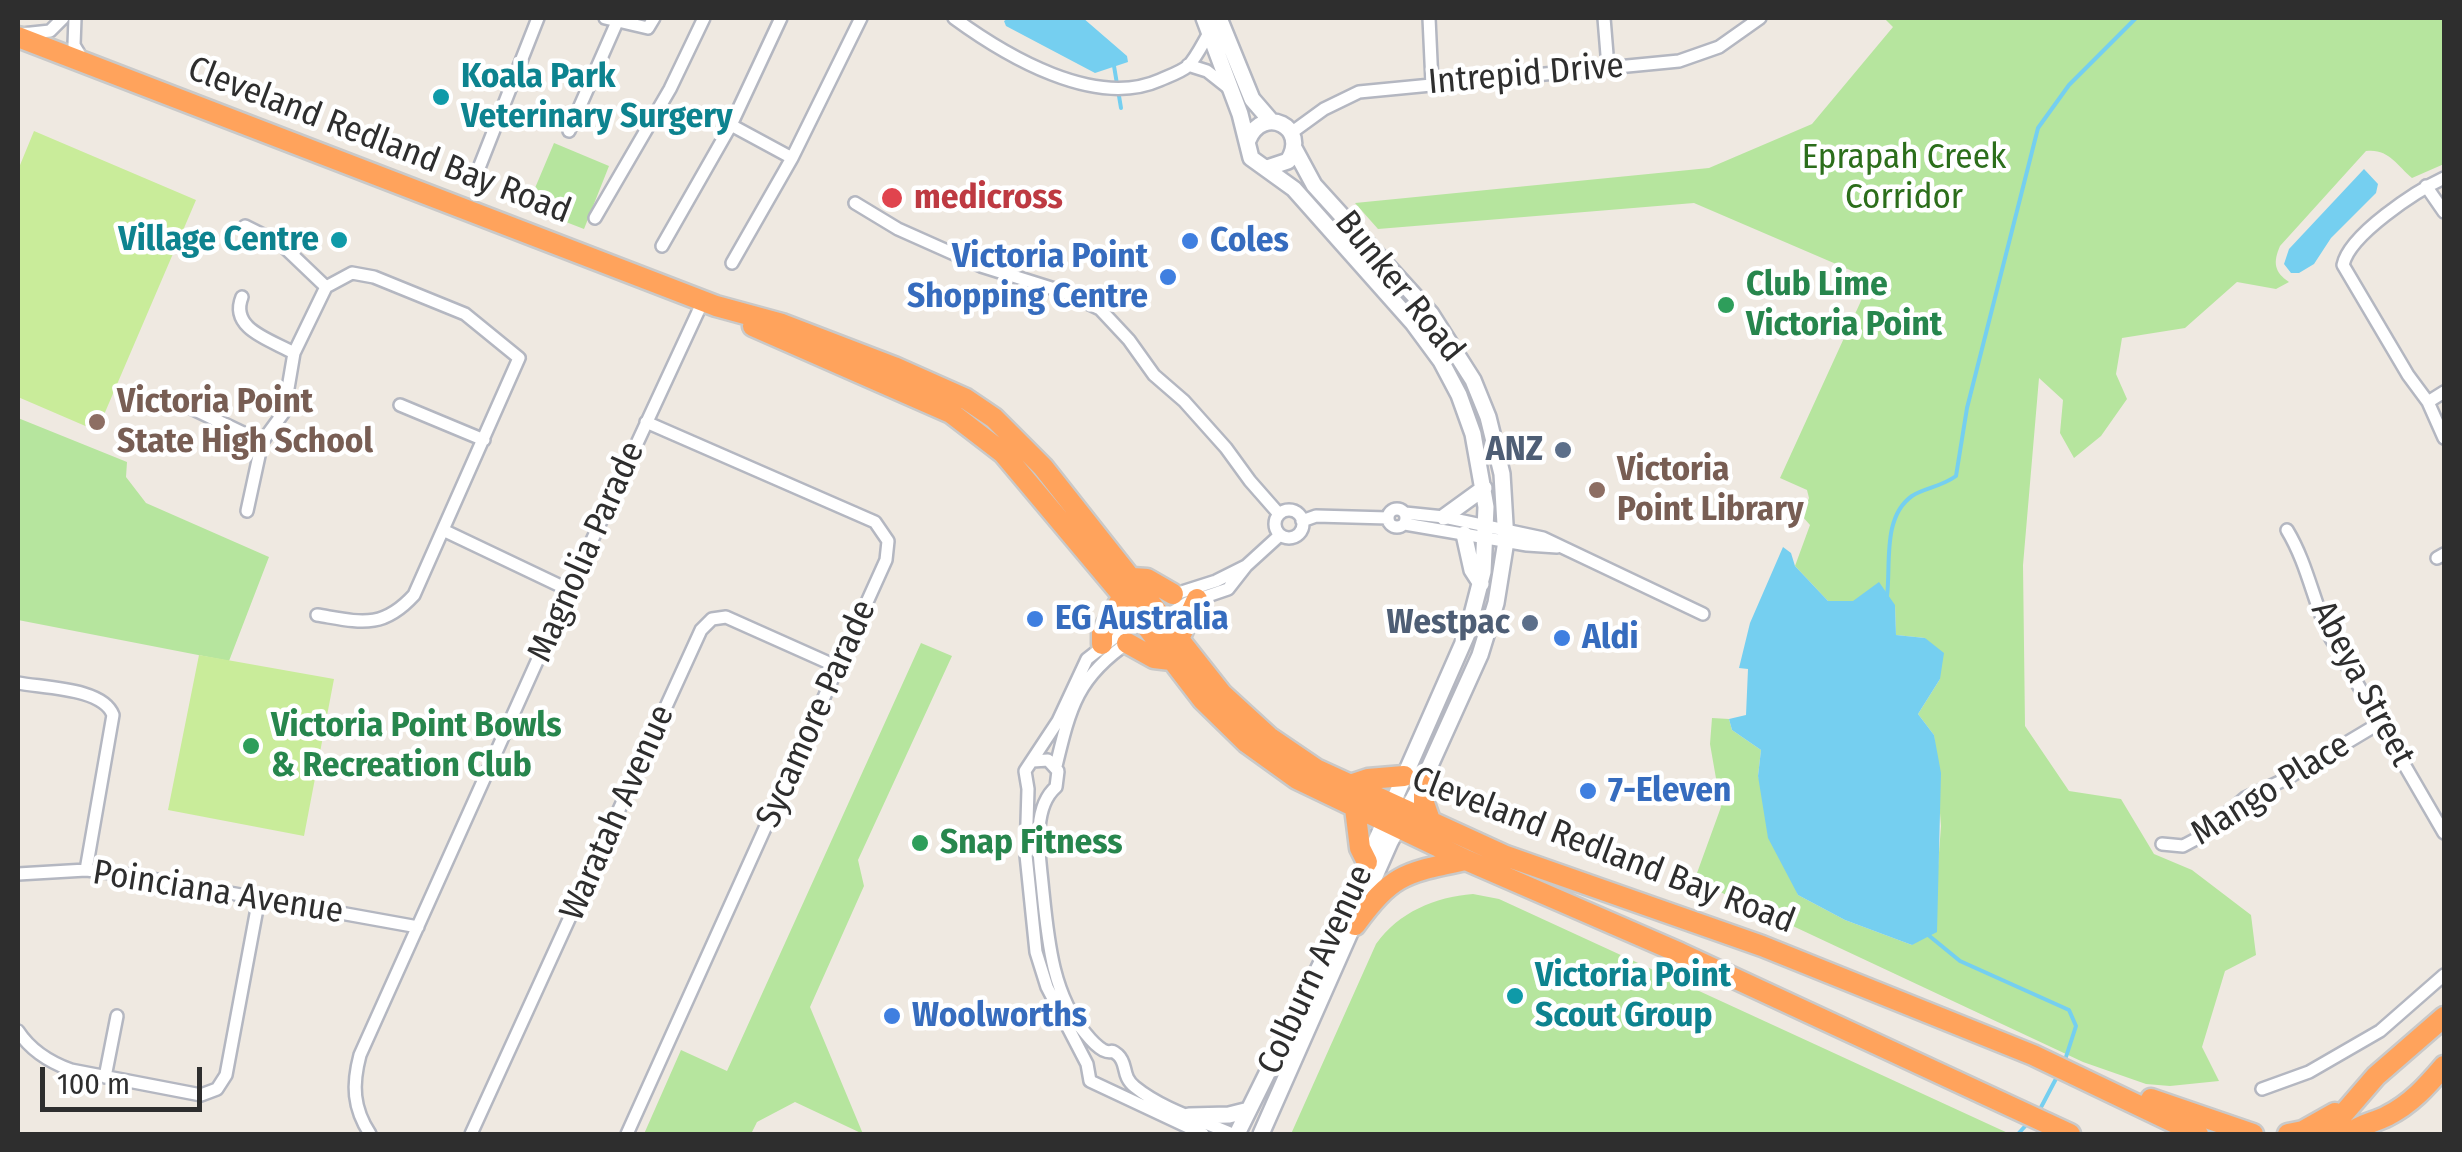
<!DOCTYPE html>
<html>
<head>
<meta charset="utf-8">
<style>
	body { margin:0 }
	#map { position:relative; width:2462px; height:1152px; overflow:hidden; background:#efe9e1; font-family:"Fira Sans Condensed",sans-serif }
	canvas { display:block }
	.frame { position:absolute; inset:0; border:20px solid #2e2e2e; pointer-events:none }
	.scale { position:absolute; left:40px; top:1067px; width:162px; height:45px; box-sizing:border-box; border:5px solid #2e2e2e; border-top:0; padding-left:12px; font-size:30px; line-height:35px; white-space:nowrap; color:#2e2e2e; -webkit-text-stroke:8px #fff; paint-order:stroke }
</style>
</head>
<body>
<div id="map">
<canvas width="2462" height="1152"></canvas>
<div class="frame"></div>
<div class="scale">100 m</div>
</div>
<script>
const c = document.querySelector('canvas').getContext('2d');
c.lineJoin = 'round';
function fillPath(path, color) {
  c.fillStyle = color;
  c.fill(path, 'evenodd');
}
function trace(path, color, width, dash) {
  c.strokeStyle = color;
  c.lineWidth = width;
  c.lineCap = dash ? 'butt' : 'round';
  c.setLineDash(dash || []);
  c.stroke(path);
}
function label(font, color, halo, rows, align = 'center') {
  c.font = font + ' "Fira Sans Condensed",sans-serif';
  c.lineWidth = 9;
  c.setLineDash([]);
  c.textBaseline = 'middle';
  c.strokeStyle = halo;
  c.fillStyle = color;
  for (const [text, x, y, turn = 0] of rows) {
    c.save();
    c.translate(x, y);
    c.rotate((+turn || 0) * Math.PI / 180);
    c.textAlign = isNaN(turn) ? turn : align;
    if (halo) c.strokeText(text, 0, 0);
    c.fillText(text, 0, 0);
    c.restore();
  }
}
fillPath(new Path2D(`
	M1884,18H2444V164L2412,178C2397,165 2388,148 2366,151L2280,246C2273,262 2274,272 2289,282L2276,289L2237,282L2185,328L2122,338L2116,374L2127,399L2101,436L2074,458L2060,433L2063,400L2039,378L2023,565L2025,726L2069,791L2121,799L2154,854L2192,870L2251,915L2256,955L2225,971L2202,1047L2219,1081L2170,1086L2146,1084L2083,1062L1701,883L1697,873L1721,807L1710,744L1712,718L1729,719L1732,730L1761,750L1758,776L1798,895L1845,920L1912,945L1936,893L1941,826L1934,735L1918,714L1940,679L1925,638L1896,635L1895,605L1828,601L1795,566L1810,525L1802,516L1809,498L1807,490L1780,478L1871,279L1694,203L1378,229L1355,203L1709,168L1812,124L1893,27Z
	M554,143L609,166L584,229L527,207Z
	M18,418L127,462L126,477L146,503L269,557L229,661L18,620Z
	M921,643L952,656L858,860L864,886L810,1007L863,1134L795,1102L757,1122L751,1134H644L681,1050L727,1071Z
	M1473,894L1499,899L2010,1134H1291L1376,944C1399,912 1435,897 1473,894Z`), '#b6e59e');
fillPath(new Path2D(`
	M34,131L196,200L97,431L18,397V170Z
	M199,655L334,679L304,836L168,810Z`), '#c9ec9a');
fillPath(new Path2D(`
	M1009,18H1083L1127,56L1128,62L1095,73L1006,26L1004,21Z
	M2364,169L2378,184L2376,193L2331,238L2314,264L2299,273H2291L2284,264L2289,249Z
	M1783,547L1791,553L1795,566L1828,601H1853L1879,582L1895,605L1896,635L1925,638L1944,653L1940,679L1918,714L1934,735L1941,773L1937,932L1912,945L1845,920L1798,895L1768,838L1758,776L1761,750L1732,730L1729,719L1746,715L1748,669L1739,668L1750,623Z`), '#75cff0');
trace(new Path2D(`
	M1114,66L1121,108
	M1887,596C1891,565 1882,517 1912,496C1924,488 1941,487 1956,476L1967,408L2038,128L2069,85L2136,18
	M1927,934L1960,961L2069,1010L2076,1026L2065,1060
	M2038,1113L2059,1073
	M2018,1134L2028,1123`), '#75cff0', 4);
const street = new Path2D(`
	M75,18L74,45L83,60
	M605,18L648,28L654,18
	M954,18C1006,56 1095,109 1160,80C1169,76 1181,72 1188,66C1196,58 1203,43 1209,33
	M1429,18L1432,83
	M1604,18L1608,67
	M22,34L50,31L63,18
	M1188,65L1207,71L1231,90
	M731,125L792,158
	M569,131L617,22
	M1291,133L1324,109L1359,92L1679,61L1719,47L1760,18
	M477,173L538,18
	M2444,178C2416,191 2349,235 2343,265L2408,375L2428,402L2444,438
	M2426,186L2444,212
	M855,203L898,229L981,266L1064,292L1100,309L1129,340L1154,375L1184,401L1226,448L1250,481L1279,514
	M595,218L670,89L704,18
	M245,226L281,244L326,287
	M662,246L731,125L781,18
	M732,263L792,158L861,18
	M242,297C229,329 271,340 294,353
	M2428,402L2444,392
	M400,405L484,440
	M193,409L262,442
	M1388 518a9 9 0 1 1 18 0a9 9 0 1 1-18 0Z
	M1275 524a14 14 0 1 1 28 0a14 14 0 1 1-28 0Z
	M247,511L262,442L284,412L294,353L326,287L352,273L374,277L465,314L519,358L414,595C382,630 360,622 317,615
	M1405,513L1444,517L1543,538L1703,614
	M1302,521L1316,516L1388,518
	M1405,524L1527,545L1557,547
	M443,530L569,590
	M2287,530C2307,563 2313,600 2329,635L2444,833
	M2437,558L2444,554
	M1169,596L1216,581L1246,566
	M1142,616L1087,659L1058,721L1025,771L1028,789L1026,855L1036,952L1047,987L1087,1064L1090,1081L1203,1134
	M1160,620L1187,603L1228,589L1246,566L1280,535
	M18,683C45,688 103,688 113,715L86,870
	M1033,761L1048,760L1058,771L1056,787C1034,806 1038,846 1041,873C1047,927 1049,992 1086,1034C1090,1039 1098,1047 1103,1050C1114,1055 1108,1047 1118,1055C1128,1064 1121,1076 1135,1087C1162,1109 1200,1120 1232,1134
	M1056,766C1070,708 1077,677 1129,642
	M2162,844L2183,846L2198,838L2245,798L2286,779L2378,724
	M18,874L86,870L130,875L418,927
	M18,1031C31,1051 49,1062 71,1070L201,1095L217,1089L226,1075L259,898
	M105,1077L117,1016
	M2262,1089L2309,1072L2380,1031L2444,975
	M370,1134C353,1108 352,1085 360,1055L569,590L703,301
	M471,1134L701,630L712,619L726,617L838,667
	M627,1134L886,560L888,541L875,522L646,422`);
const secondary = new Path2D(`
	M1204,18L1240,114L1251,158L1294,189L1413,323L1441,361L1459,395L1473,434L1486,507L1483,572L1467,634L1328,950L1237,1134
	M1219,18L1252,99L1271,121
	M1248,140C1263,104 1310,127 1288,161L1267,168
	M1444,517L1484,488
	M1464,534L1472,570L1481,584
	M1189,1116L1229,1115L1249,1110
	M1261,1134L1390,842L1424,779L1480,655L1496,603L1506,541L1502,474L1488,417L1473,380L1431,314L1314,185L1294,148`);
const highway = new Path2D(`
	M18,37L716,306L782,324L894,367L966,399L994,418L1043,467L1222,694L1269,737L1316,769L1506,856L1762,946L2033,1055L2198,1134
	M753,326L951,413L1003,453L1123,596L1202,699L1247,743L1297,779L1466,860L1680,953L2070,1134
	M1133,578L1147,579L1173,594
	M1179,639L1197,599
	M1127,643L1154,658L1171,660
	M1102,644V633L1123,596
	M1424,779V803L1431,823
	M1350,785L1368,779L1404,776
	M1355,808L1360,848L1367,862
	M1355,925C1393,873 1405,873 1466,860
	M2151,1099L2253,1134
	M2288,1134L2303,1131L2335,1113
	M2326,1134L2376,1076L2444,1017
	M2349,1134C2360,1124 2374,1123 2387,1116C2411,1104 2427,1086 2444,1066`);
trace(street, '#b4b7c1', 16);
trace(secondary, '#b4b7c1', 20);
trace(highway, '#c9c9c9', 25);
trace(street, '#fff', 11);
trace(secondary, '#fff', 15);
trace(highway, '#ffa35c', 20);
for (const [x, y, r, color] of [
	[441,97,10,"#0f9aa8"],
	[892,198,12,"#e0444e"],
	[339,240,10,"#0f9aa8"],
	[1190,241,10,"#3f7fe0"],
	[1168,277,10,"#3f7fe0"],
	[1726,305,10,"#2e9e5b"],
	[97,422,10,"#8d6e63"],
	[1563,450,10,"#5c6f8a"],
	[1597,490,10,"#8d6e63"],
	[1035,619,10,"#3f7fe0"],
	[1530,623,10,"#5c6f8a"],
	[1562,638,10,"#3f7fe0"],
	[251,746,10,"#2e9e5b"],
	[1588,791,10,"#3f7fe0"],
	[920,843,10,"#2e9e5b"],
	[1515,996,10,"#0f9aa8"],
	[892,1016,10,"#3f7fe0"]
]) {
  const dot = new Path2D();
  dot.arc(x, y, r, 0, 2 * Math.PI);
  c.fillStyle = color;
  c.fill(dot);
  trace(dot, '#fff', 4);
}
label('35px', '#2e2e2e', '#fff', [
	["Intrepid Drive",1526,75,-5],
	["Cleveland Redland Bay Road",379,141,21],
	["Bunker Road",1399,287,51],
	["Magnolia Parade",587,552,-66],
	["Abeya Street",2362,684,62],
	["Sycamore Parade",817,714,-66],
	["Mango Place",2271,790,-32],
	["Waratah Avenue",618,813,-66],
	["Cleveland Redland Bay Road",1603,851,21],
	["Poinciana Avenue",218,893,9],
	["Colburn Avenue",1316,970,-65]
]);
label('bold 35px', '#0d838f', '#fff', [
	["Koala Park",461,77],
	["Veterinary Surgery",461,117],
	["Village Centre",319,240,"right"],
	["Victoria Point",1535,976],
	["Scout Group",1535,1016]
], 'left');
label('35px', '#2c6e1b', '#fff', [
	["Eprapah Creek",1904,158],
	["Corridor",1904,198]
]);
label('bold 35px', '#be3a42', '#fff', [
	["medicross",914,198]
], 'left');
label('bold 35px', '#366cbe', '#fff', [
	["Coles",1210,241],
	["Victoria Point",1148,257,"right"],
	["Shopping Centre",1148,297,"right"],
	["EG Australia",1055,619],
	["Aldi",1582,638],
	["7-Eleven",1608,791],
	["Woolworths",912,1016]
], 'left');
label('bold 35px', '#27864d', '#fff', [
	["Club Lime",1746,285],
	["Victoria Point",1746,325],
	["Victoria Point Bowls",271,726],
	["& Recreation Club",271,766],
	["Snap Fitness",940,843]
], 'left');
label('bold 35px', '#785e54', '#fff', [
	["Victoria Point",117,402],
	["State High School",117,442],
	["Victoria",1617,470],
	["Point Library",1617,510]
], 'left');
label('bold 35px', '#4e5e75', '#fff', [
	["ANZ",1543,450],
	["Westpac",1510,623]
], 'right');
</script>
</body>
</html>
